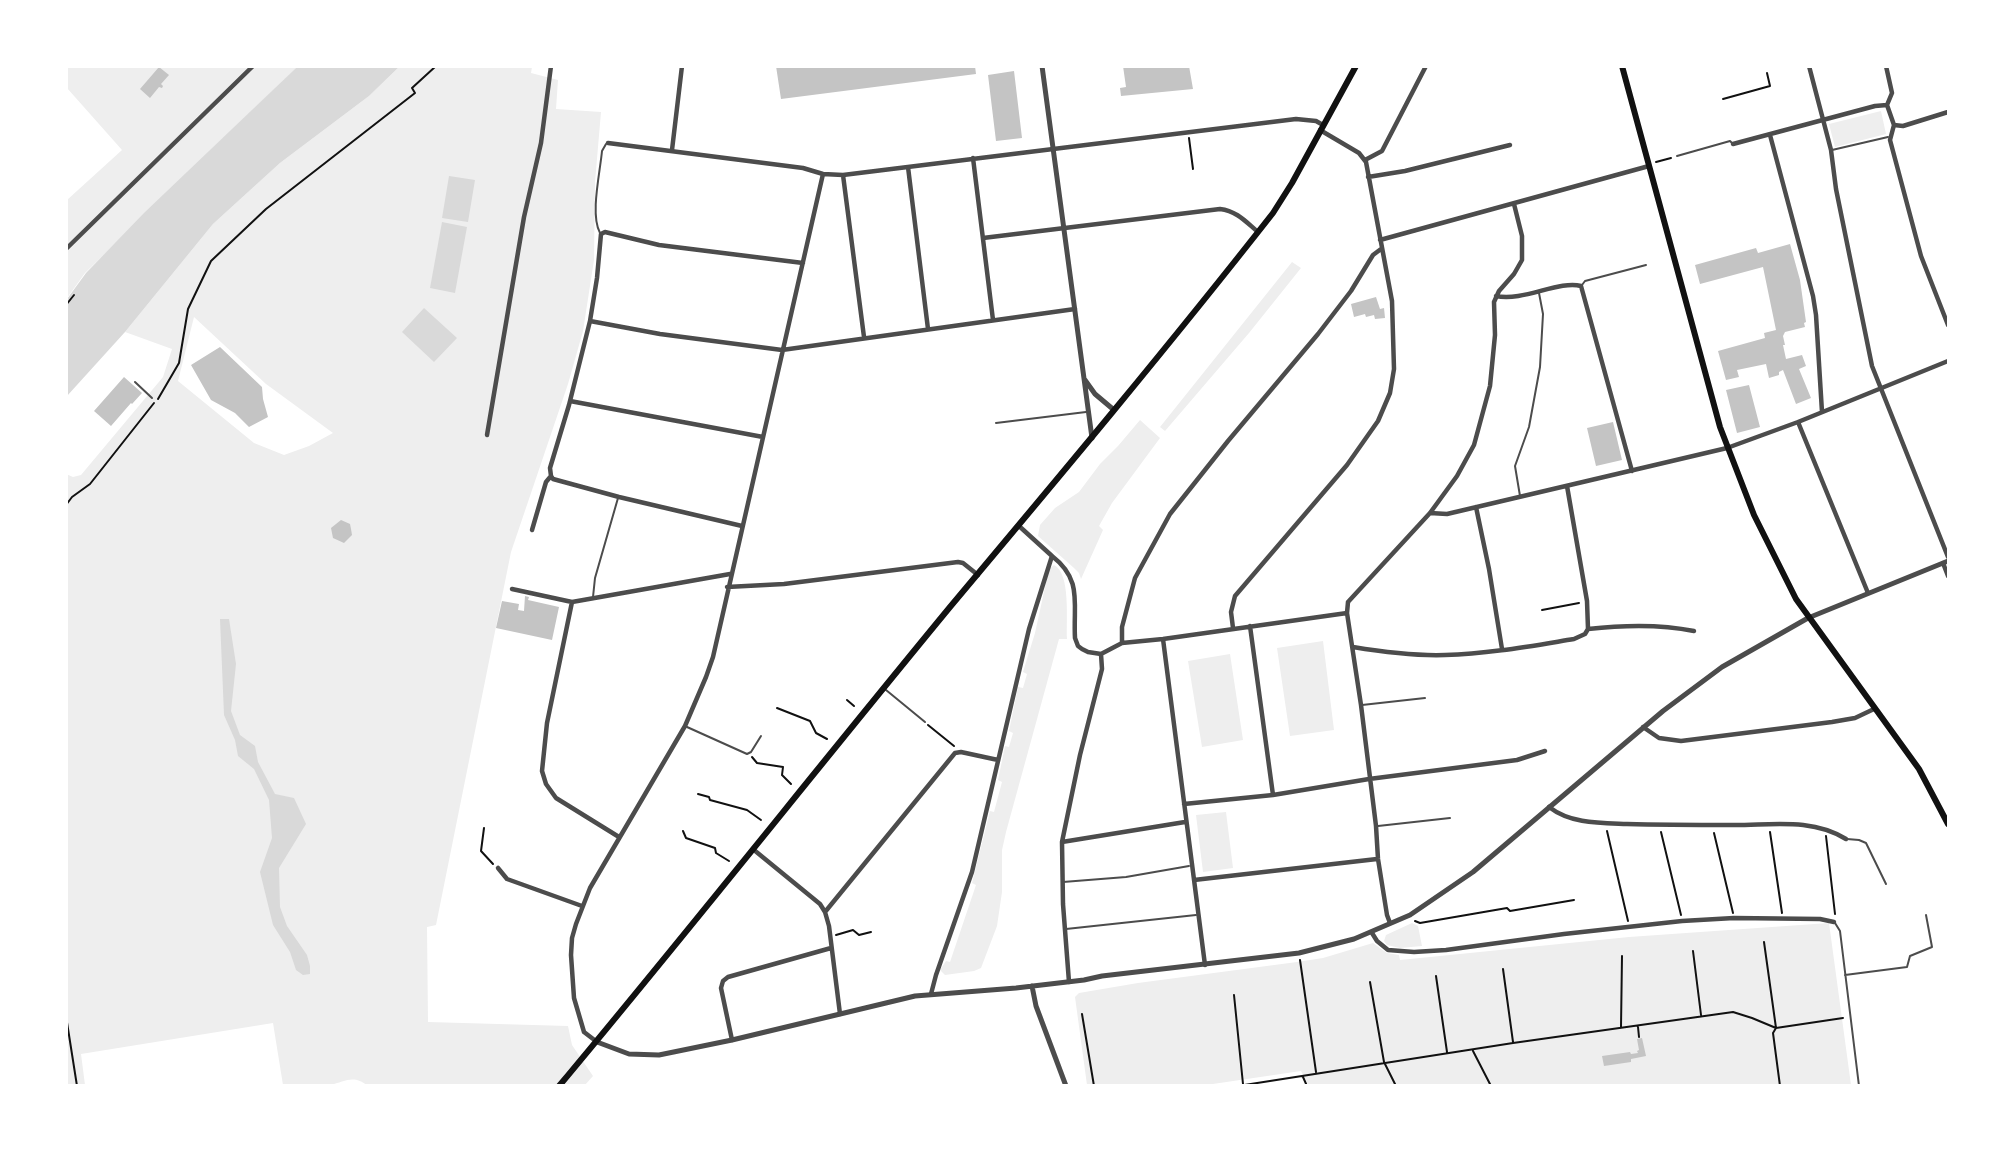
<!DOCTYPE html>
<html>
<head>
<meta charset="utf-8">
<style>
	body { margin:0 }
	#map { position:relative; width:2015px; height:1152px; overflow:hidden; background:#fff; font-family:"DejaVu Sans",sans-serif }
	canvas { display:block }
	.frame { position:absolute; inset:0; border:68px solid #fff; pointer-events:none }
</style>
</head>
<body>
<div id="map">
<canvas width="2015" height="1152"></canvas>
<div class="frame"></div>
</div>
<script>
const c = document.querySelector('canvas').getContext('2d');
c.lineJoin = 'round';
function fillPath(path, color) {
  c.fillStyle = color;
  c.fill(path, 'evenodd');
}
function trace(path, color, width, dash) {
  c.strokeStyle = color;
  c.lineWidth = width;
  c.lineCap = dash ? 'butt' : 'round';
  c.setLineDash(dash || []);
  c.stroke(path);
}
fillPath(new Path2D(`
	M66,67H297L85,273L67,298V200L122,150L67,88Z
	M399,67H532L531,73L558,80L556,109L601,112L595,182L594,260L583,331L568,384L511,552L436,925L427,927L428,1022L568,1026L572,1045L593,1076L585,1085L368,1086C353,1074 345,1082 330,1085C318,1088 297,1085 283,1085L273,1023L81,1054L85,1085H67L66,474L73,477L81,475L163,377L172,349L125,332L213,224L280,163L369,96ZM194,317L266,384L333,433L309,446L284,455L254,443L178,381Z
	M1881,111L1886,134L1835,147L1829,124Z
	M1292,262L1301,268L1249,333L1165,431L1160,427Z
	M1140,420L1160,438L1112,503L1099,526L1103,530L1081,579L1079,573L1074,568L1038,536L1040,525L1055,508L1079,492L1100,464L1118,446Z
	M1054,565C1071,573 1066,621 1067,639H1059L1006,832L1002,850V892L997,926L981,968L974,971L945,975L940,970L946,961L950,962L976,885L972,883L990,811L994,812L1002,782L998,780L1005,746L1009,747L1013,733L1009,731L1018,687L1023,688L1027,674L1023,672L1035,633L1049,569Z
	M1323,641L1334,730L1290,736L1277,648Z
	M1230,654L1243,740L1202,747L1188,661Z
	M1226,812L1233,868L1203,872L1196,815Z
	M1412,923L1418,926L1422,946L1400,948L1387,945L1384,941L1386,935Z
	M1829,923L1851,1085L1309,1086L1301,1071L1206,1085H1087L1075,997L1079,993L1138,983L1297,962L1323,958L1373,943L1387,953L1399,955L1400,960L1629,937Z`), '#eee');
fillPath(new Path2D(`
	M297,67H399L369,96L280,163L213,224L125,332L67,396V299L86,273L144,213Z
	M449,176L475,180L468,222L442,218Z
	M442,222L467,227L455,293L430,288Z
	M424,308L457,338L434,362L402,332Z
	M220,619H229L236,664L231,711L240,735L255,746L258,762L275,794L294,798L306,824L279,868L280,907L287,926L307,955L310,966V974L303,975L296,970L290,952L273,925L260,872L272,838L269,800L254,769L238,756L235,740L224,715Z`), '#d9d9d9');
fillPath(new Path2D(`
	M776,66H975L976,74L781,99Z
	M1123,66H1189L1193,89L1121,96L1120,88L1126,87Z
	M159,67L169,75L161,84L163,86L162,88L159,87L150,98L140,89Z
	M1014,71L1022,138L996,141L988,75Z
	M1790,244L1800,280L1806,322L1804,323L1805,327L1785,332L1783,336L1785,345H1783L1786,359L1802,355L1806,366L1799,369L1811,398L1796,404L1783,370L1779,372V375L1769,378L1766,364L1737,370L1739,377L1726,380L1718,351L1765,338L1764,333L1776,330L1763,267L1700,284L1695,265L1756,248L1758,253Z
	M1376,297L1380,309L1384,308L1385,318L1375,319L1374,315L1366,317L1365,314L1354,317L1351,304Z
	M220,347L262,387L263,399L268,417L249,427L235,413L211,400L191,365Z
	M124,377L142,393L132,404L131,403L111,426L94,411Z
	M1749,385L1760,427L1737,433L1726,390Z
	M1613,422L1622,460L1596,466L1587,428Z
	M341,520L350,524L351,529L352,535L344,543L333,538L331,528Z
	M525,596L529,597L528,600L559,607L552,640L496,628L502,601L519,604L518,610L524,611Z
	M1642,1038L1646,1056L1631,1059V1062L1604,1066L1602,1056L1630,1052L1631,1054L1638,1053L1637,1051L1639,1050L1637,1039Z`), '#c4c4c4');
trace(new Path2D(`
	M1723,99L1770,86L1767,73
	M1189,138L1193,169
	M1656,162L1671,158
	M66,305L74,295
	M158,399L179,363L188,309L211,261L266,209L415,93L412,88L436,66
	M66,505L72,497L90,484L154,403
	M1542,610L1579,603
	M847,700L854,706
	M777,708L810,721L816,733L827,739
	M928,725L954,746
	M752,757L757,763L783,767L782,775L791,784
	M698,794L709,797L710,800L747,810L761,820
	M484,828L481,851L493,864
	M683,831L686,838L715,848L716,853L729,861
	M1607,831L1628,921
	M1661,832L1681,915
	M1770,832L1782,913
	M1714,833L1733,913
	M1826,836L1835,914
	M1415,921L1420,923L1507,908L1510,911L1574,900
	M836,935L853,930L859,935L871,932
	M1764,942L1776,1028L1773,1033L1780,1086
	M1693,951L1701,1015
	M1300,960L1316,1072
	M1503,969L1513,1042
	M1436,976L1447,1052
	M1370,982L1384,1062L1396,1086
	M1234,995L1243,1084
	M1082,1014L1094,1086
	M66,1016L77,1086
	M1621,1027L1622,956
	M1638,1027L1639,1037
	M1473,1051L1491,1086
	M1303,1077L1307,1086
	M1238,1086L1513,1043L1733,1012L1752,1018L1776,1028L1843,1018`), '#111', 2);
trace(new Path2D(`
	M1832,150L1888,137
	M1677,156L1730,141L1732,143
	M600,233C590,215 600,173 602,151L606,144
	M1582,285L1585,281L1646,265
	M135,382L152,398
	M996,423L1086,412
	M1520,496L1515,466L1529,427L1540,367L1543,314L1539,293
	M593,597L595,578L618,498
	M886,690L925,722
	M1362,705L1425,698
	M687,727L747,754L751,752L761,736
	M1378,826L1450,818
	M1847,839L1859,840L1866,843L1886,884
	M1063,882L1126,877L1189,866
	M1835,923L1840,931L1859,1086
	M1066,929L1196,915
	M1845,975L1907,967L1910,956L1932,947L1926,915`), '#4c4c4c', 2);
trace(new Path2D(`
	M1809,66L1831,150L1836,189L1872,366L1948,557
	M1886,66L1892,93L1887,105L1894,125
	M1894,125L1890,140L1921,256L1948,325
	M1894,125L1903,126L1948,112
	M1770,135L1813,296L1816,315L1822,412
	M608,143L803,168L823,174L843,175L1296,119L1316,121L1323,125
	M1733,144L1875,106L1887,105
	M672,150L682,66
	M973,158L993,320
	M1365,160L1382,151L1426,66
	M908,167L928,329
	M843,175L864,337
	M1368,177L1405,171L1510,145
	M983,238L1220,209C1237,211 1246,222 1258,232
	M1380,240L1649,166
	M66,249L253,66
	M1496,296C1523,302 1559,280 1581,286L1632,471
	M590,321L660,334L782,350L1075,309
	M570,401L763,437
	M1798,422L1868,593
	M487,435L524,217L541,143L551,66
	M551,476L553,479L619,497L742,526
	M1567,486L1587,601L1588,629
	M1476,507L1489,569L1502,649
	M1430,513L1447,514L1727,448L1798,422L1948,361
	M532,530L546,482L551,476L550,468L569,405L590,321L597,278L601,234L605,232L659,245L803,263
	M1052,556C1083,580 1073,603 1075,638L1078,646L1082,649L1088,652L1101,654L1122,643L1163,639L1347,613
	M1943,563L1948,576
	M727,587L784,584L958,562L963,563L978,575
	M512,589L572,602L730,574
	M572,602L547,723L542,771L546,784L556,798L619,837
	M1250,626L1273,795
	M1233,628L1231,612L1235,596L1347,465L1378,421L1390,393L1394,369L1392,301L1366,162L1359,153L1320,130
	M1163,639L1205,965
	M1122,643V627L1135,578L1170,514L1228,441L1318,334L1351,291L1373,255L1381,249
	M1353,647C1383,652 1414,656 1445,655C1488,654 1531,646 1574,639L1585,634L1588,629C1623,625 1660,624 1694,631
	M1643,727L1659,738L1681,741L1832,722L1855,718L1874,709
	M1184,804L1273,795L1369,779L1517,760L1545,751
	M1549,807C1571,824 1600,823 1627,824C1663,825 1699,825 1735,825C1773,825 1812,818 1846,839
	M1062,842L1185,822
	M754,850L820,904L825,912L829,926L840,1014
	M498,868L507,879L582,906
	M1194,880L1377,859
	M825,912L955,753L961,752L998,760
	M1390,923L1387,915L1378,859L1376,826L1361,705L1347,613L1348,602L1430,513L1457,476L1474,445L1490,386L1495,335L1494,302L1499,291L1514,274L1522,260V236L1514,204
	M1372,933L1377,941L1388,950L1414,952L1446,950L1564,934L1682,921L1734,918L1820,919L1834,922
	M1069,982L1063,904L1062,842L1080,755L1102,669L1101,654
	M931,994L936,975L972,872L1029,629L1052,556L1019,526
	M732,1040L721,988L723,981L728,977L831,948
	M597,1042L584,1032L574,998L571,955L572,938L576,924L590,888L685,726L706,677L713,657L823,174`), '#4c4c4c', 4.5);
trace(new Path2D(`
	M1042,66L1092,438
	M1085,380L1095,394L1114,410
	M1032,986L1036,1006L1066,1086
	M597,1042L629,1054L659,1055L732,1040L915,996L1016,988L1084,980L1102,976L1299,953L1354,939L1410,915L1473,872L1663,711L1722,667L1808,618L1948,561`), '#4c4c4c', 5);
trace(new Path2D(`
	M1622,66L1720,427L1754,515L1796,599L1919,769L1948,824`), '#111', 6);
trace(new Path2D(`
	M559,1086C691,928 819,766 950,607C1059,477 1168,347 1273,213L1292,183L1356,66`), '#111', 6);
</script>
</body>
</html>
